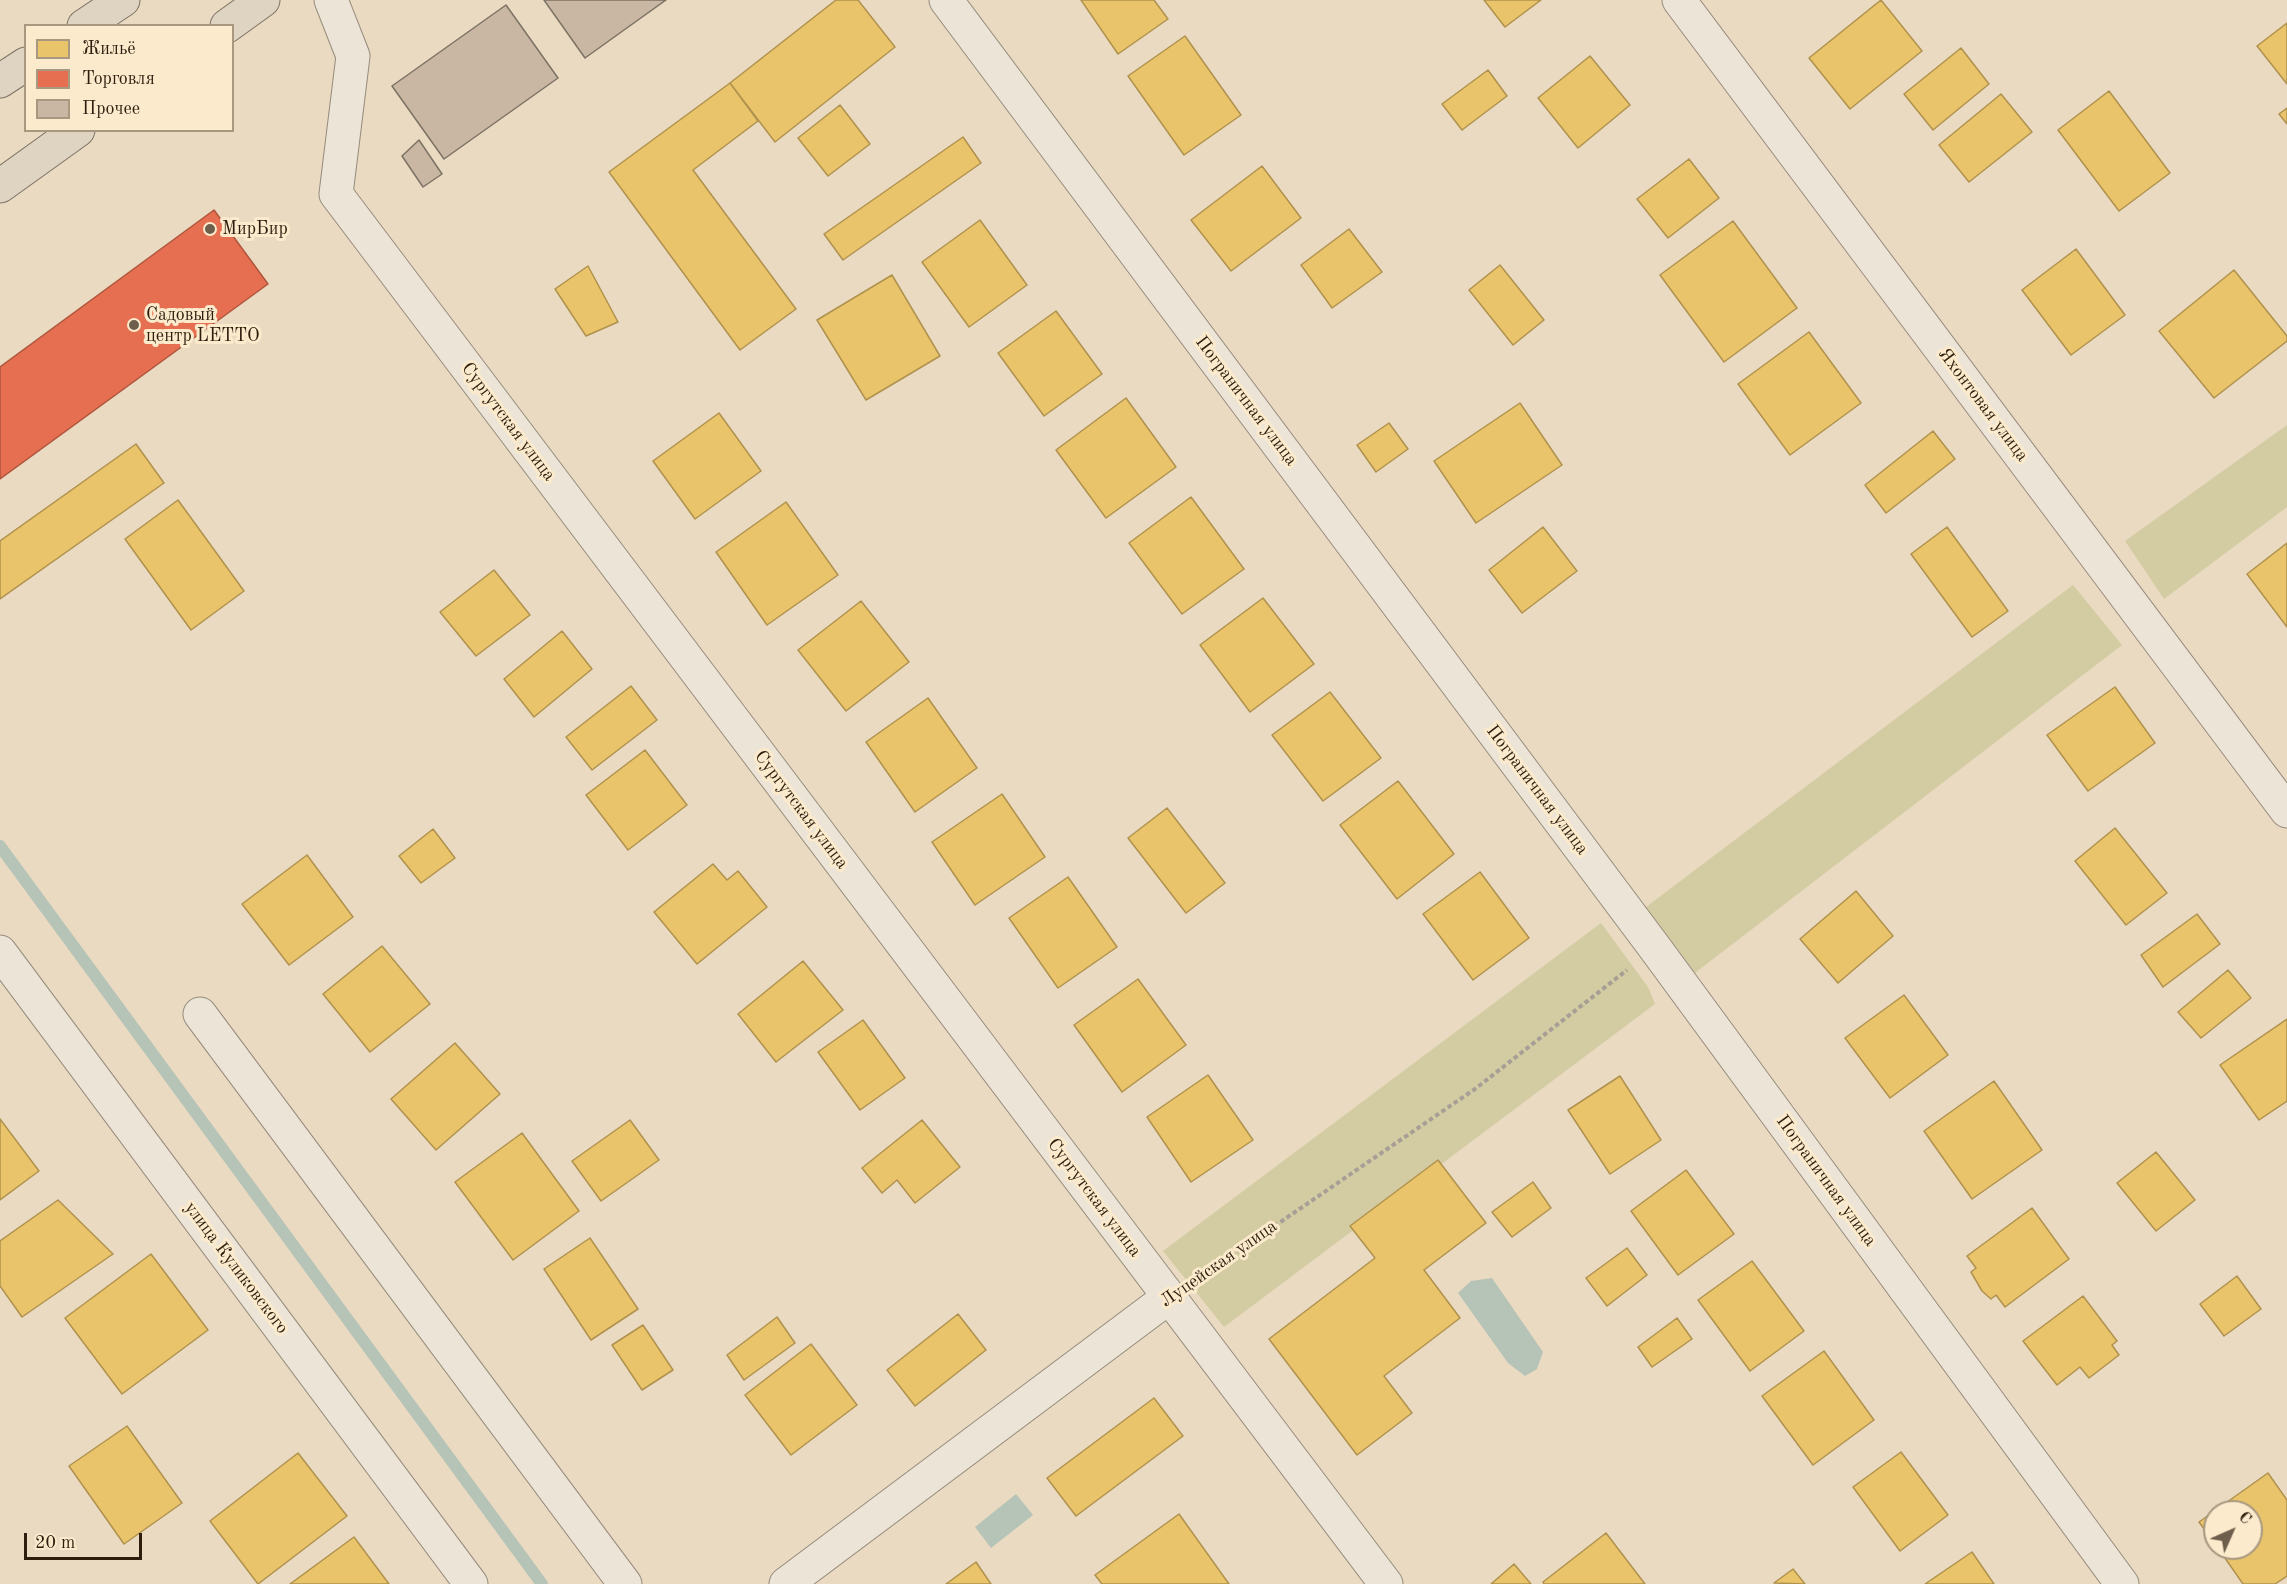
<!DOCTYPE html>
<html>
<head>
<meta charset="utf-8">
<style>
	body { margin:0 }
	#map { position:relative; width:2287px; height:1584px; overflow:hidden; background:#e9dac1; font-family:"Old Standard TT",serif }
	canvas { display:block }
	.legend { position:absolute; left:24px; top:24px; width:210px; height:108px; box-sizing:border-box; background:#fbeacc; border:2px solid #a89880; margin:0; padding:8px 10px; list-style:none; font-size:18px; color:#2c1d0d }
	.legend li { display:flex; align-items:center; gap:12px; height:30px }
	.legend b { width:30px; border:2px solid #a89880 }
	.north { position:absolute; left:2203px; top:1500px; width:60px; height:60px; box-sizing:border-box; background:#fbeacc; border:2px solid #a89880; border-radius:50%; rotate:45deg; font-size:16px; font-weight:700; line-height:24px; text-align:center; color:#2c1d0d }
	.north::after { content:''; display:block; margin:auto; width:21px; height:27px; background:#6e5f4c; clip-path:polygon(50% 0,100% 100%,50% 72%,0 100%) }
	.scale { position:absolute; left:24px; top:1533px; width:118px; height:27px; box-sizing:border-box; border:3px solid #2c1d0d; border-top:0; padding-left:8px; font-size:18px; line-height:21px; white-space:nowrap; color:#2c1d0d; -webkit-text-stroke:4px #fbeacc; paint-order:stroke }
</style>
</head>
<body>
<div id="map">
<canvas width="2287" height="1584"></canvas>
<ul class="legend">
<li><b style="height:16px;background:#e9c46a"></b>Жильё</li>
<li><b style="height:16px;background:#e76f51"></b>Торговля</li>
<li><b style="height:16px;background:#cab7a3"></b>Прочее</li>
</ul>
<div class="north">С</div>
<div class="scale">20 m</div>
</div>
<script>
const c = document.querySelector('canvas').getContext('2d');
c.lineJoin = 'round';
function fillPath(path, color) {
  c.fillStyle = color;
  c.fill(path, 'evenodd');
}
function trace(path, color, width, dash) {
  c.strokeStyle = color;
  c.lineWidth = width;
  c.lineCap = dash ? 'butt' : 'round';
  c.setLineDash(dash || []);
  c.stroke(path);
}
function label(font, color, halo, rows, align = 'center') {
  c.font = font + ' "Old Standard TT",serif';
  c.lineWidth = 6;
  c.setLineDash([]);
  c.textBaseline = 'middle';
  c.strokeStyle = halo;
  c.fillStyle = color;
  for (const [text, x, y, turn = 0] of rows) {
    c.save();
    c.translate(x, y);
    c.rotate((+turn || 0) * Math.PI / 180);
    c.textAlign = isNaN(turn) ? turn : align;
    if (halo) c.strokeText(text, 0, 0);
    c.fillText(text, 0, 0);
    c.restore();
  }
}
fillPath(new Path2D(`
	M2287,425V507L2164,599L2125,541Z
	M2073,585L2122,645L1691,976L1642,910Z
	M1601,923L1648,987L1655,1004L1224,1327L1163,1251Z`), '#d3cca2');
fillPath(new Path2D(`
	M1492,1278L1543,1352L1537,1369L1525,1376L1508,1363L1458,1293L1471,1281Z
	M1016,1494L1033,1515L991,1548L975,1527Z`), '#b6c4b7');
const homes = new Path2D(`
	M836,0H858L895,47L775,142L730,83Z
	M1081,0H1154L1168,19L1118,54Z
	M1484,0H1541L1505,27Z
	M1881,0L1922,51L1850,109L1809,58Z
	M2287,23V84L2257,46Z
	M1185,36L1241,115L1184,155L1128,76Z
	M1961,48L1989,84L1933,130L1904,94Z
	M1590,56L1630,105L1578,148L1538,98Z
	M1488,70L1507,96L1462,130L1442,104Z
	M730,83L758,121L693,170L796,309L740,350L609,172Z
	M2109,91L2170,173L2119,211L2058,130Z
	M2001,94L2032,132L1969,182L1939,145Z
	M840,105L870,144L828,176L798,138Z
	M2287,108V124L2279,114Z
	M963,137L981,163L843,260L824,234Z
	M1689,159L1719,198L1668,238L1637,199Z
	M1262,166L1301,218L1231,271L1191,220Z
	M980,220L1027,285L969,327L922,262Z
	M1733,221L1797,308L1724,362L1660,275Z
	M1349,229L1382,272L1332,308L1301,265Z
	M2076,249L2125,315L2071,355L2022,290Z
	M1500,265L1544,320L1513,345L1469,290Z
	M588,266L618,322L586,336L555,289Z
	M2234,270L2287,336V341L2214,398L2159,331Z
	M892,275L940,356L866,400L817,320Z
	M1056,311L1102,374L1044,416L998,353Z
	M1809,332L1861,403L1790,455L1738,384Z
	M1126,398L1176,467L1106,518L1056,450Z
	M1520,403L1562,465L1476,523L1434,461Z
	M719,413L761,471L695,519L653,461Z
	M1389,423L1408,449L1376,472L1357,445Z
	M1933,431L1955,459L1886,513L1865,485Z
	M136,444L164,483L0,599V541Z
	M1191,497L1244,569L1182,614L1129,543Z
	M178,500L244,591L191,630L125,539Z
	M786,502L838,575L767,625L716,552Z
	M1543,527L1577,571L1522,613L1489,570Z
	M1947,527L2008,611L1972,637L1911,554Z
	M2287,543V627L2247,574Z
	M494,570L530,615L476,656L440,612Z
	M1263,598L1314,664L1250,712L1200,645Z
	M861,601L909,662L846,711L798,650Z
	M562,631L592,669L534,717L504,679Z
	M631,686L657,720L592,770L566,737Z
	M2115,687L2155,743L2088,791L2047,735Z
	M1330,692L1381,758L1323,801L1272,735Z
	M928,698L977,768L915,812L866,742Z
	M645,750L687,805L628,850L586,795Z
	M1398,781L1454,854L1397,899L1340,825Z
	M1002,794L1045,857L975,905L932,842Z
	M1167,808L1225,883L1186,913L1128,838Z
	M2115,828L2167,893L2126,925L2075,861Z
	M433,829L455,858L421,883L399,856Z
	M307,855L353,917L289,965L242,904Z
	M713,864L727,880L738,871L767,907L697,964L654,912Z
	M1480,872L1529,938L1473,980L1423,914Z
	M1068,877L1117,947L1058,988L1009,918Z
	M1856,891L1893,936L1838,983L1800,939Z
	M2197,914L2220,944L2163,987L2141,955Z
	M382,946L430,1004L370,1052L323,994Z
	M803,961L843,1010L776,1062L738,1014Z
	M2228,970L2251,998L2201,1038L2178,1012Z
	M1138,979L1186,1045L1122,1092L1074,1025Z
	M1904,995L1948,1055L1890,1098L1845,1038Z
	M2287,1019V1101L2259,1120L2220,1065Z
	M863,1020L905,1078L860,1110L818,1052Z
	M455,1043L500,1094L436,1150L391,1099Z
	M1208,1075L1253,1140L1191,1182L1147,1117Z
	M1620,1076L1661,1140L1610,1174L1568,1110Z
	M1994,1081L2042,1150L1972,1199L1924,1131Z
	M0,1119L39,1171L0,1200Z
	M630,1120L659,1160L601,1201L572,1161Z
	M922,1120L960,1167L915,1203L897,1180L882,1193L862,1168Z
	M522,1133L579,1211L513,1260L455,1182Z
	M2156,1152L2195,1200L2156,1231L2117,1183Z
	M1438,1160L1486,1223L1424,1270L1460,1318L1384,1376L1412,1413L1357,1455L1269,1339L1375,1258L1350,1226Z
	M1686,1170L1734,1234L1678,1275L1631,1211Z
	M1533,1182L1551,1208L1512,1237L1492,1212Z
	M58,1200L113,1254L22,1317L0,1286V1241Z
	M2032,1208L2069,1259L2005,1307L1996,1295L1991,1299L1982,1291L1971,1272L1976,1268L1967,1256Z
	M590,1238L638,1309L591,1340L544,1269Z
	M1627,1248L1647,1275L1607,1306L1586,1278Z
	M151,1254L208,1330L122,1394L65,1318Z
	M1752,1261L1804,1331L1750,1371L1698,1300Z
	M2237,1276L2261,1309L2224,1336L2200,1304Z
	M2083,1296L2117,1341L2112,1345L2119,1355L2089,1378L2080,1367L2057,1385L2023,1341Z
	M958,1314L986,1350L915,1406L887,1370Z
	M777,1317L795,1343L744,1380L727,1355Z
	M1677,1318L1692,1339L1652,1367L1638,1347Z
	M643,1325L673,1370L642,1390L612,1345Z
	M811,1344L857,1405L791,1455L745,1395Z
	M1824,1351L1874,1420L1813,1465L1762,1396Z
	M1154,1398L1183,1436L1076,1516L1047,1478Z
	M127,1426L182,1503L124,1544L69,1466Z
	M1901,1452L1948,1515L1900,1551L1853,1487Z
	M298,1453L347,1516L258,1584L210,1521Z
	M2268,1473L2287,1500V1576L2275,1584H2243L2218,1548H2251V1512H2215V1544L2199,1522Z
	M1179,1514L1229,1584H1102L1095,1575Z
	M1606,1533L1645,1584H1544L1543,1582Z
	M354,1537L389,1584H290Z
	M1972,1552L1994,1584H1925Z
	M976,1562L991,1584H946Z
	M1514,1564L1531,1584H1491Z
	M1793,1569L1805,1584L1774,1583Z`);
fillPath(homes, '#e9c46a');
trace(homes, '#b0924e', 1.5);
const shops = new Path2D(`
	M214,210L268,284L0,479V367Z`);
fillPath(shops, '#e76f51');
trace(shops, '#af563d', 1.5);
trace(new Path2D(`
	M0,846L542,1584`), '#b6c4b7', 12);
const building = new Path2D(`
	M544,0H666L585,58Z
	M506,5L558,78L444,159L392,86Z
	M419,140L442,174L423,187L402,156Z`);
fillPath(building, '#cab7a3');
trace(building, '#7c7264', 1.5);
const minor = new Path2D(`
	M331,0L353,56L336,194L1386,1584
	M946,0L1655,948L2122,1584
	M1679,0L2287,811
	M0,952L471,1584
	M200,1014L625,1584
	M786,1584L1169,1297`);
const major = new Path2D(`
	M84,26L123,0
	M227,26L263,0
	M0,81L26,64
	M0,186L78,130`);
trace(minor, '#968b7c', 35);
trace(major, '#7c7264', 35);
trace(new Path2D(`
	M1200,1277L1475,1089L1627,970`), '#a79f95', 4, [4.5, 3]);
trace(minor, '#ece4d7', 33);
trace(major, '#dfd4c2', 33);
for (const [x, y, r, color] of [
	[210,229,6,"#6e5f4c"],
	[134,325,6,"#6e5f4c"]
]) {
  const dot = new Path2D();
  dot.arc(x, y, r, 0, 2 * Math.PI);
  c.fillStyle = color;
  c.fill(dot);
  trace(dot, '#fbeacc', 2);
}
label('18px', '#2c1d0d', '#fbeacc', [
	["МирБир",222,229],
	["Садовый",146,315],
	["центр LETTO",146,336]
], 'left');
label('18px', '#2c1d0d', '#fbeacc', [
	["Пограничная улица",1246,401,53],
	["Яхонтовая улица",1983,405,53],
	["Сургутская улица",508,422,53],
	["Пограничная улица",1537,790,53],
	["Сургутская улица",801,810,53],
	["Пограничная улица",1826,1181,54],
	["Сургутская улица",1094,1198,53],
	["Луцейская улица",1219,1264,-35],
	["улица Куликовского",236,1268,53]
]);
</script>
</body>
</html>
